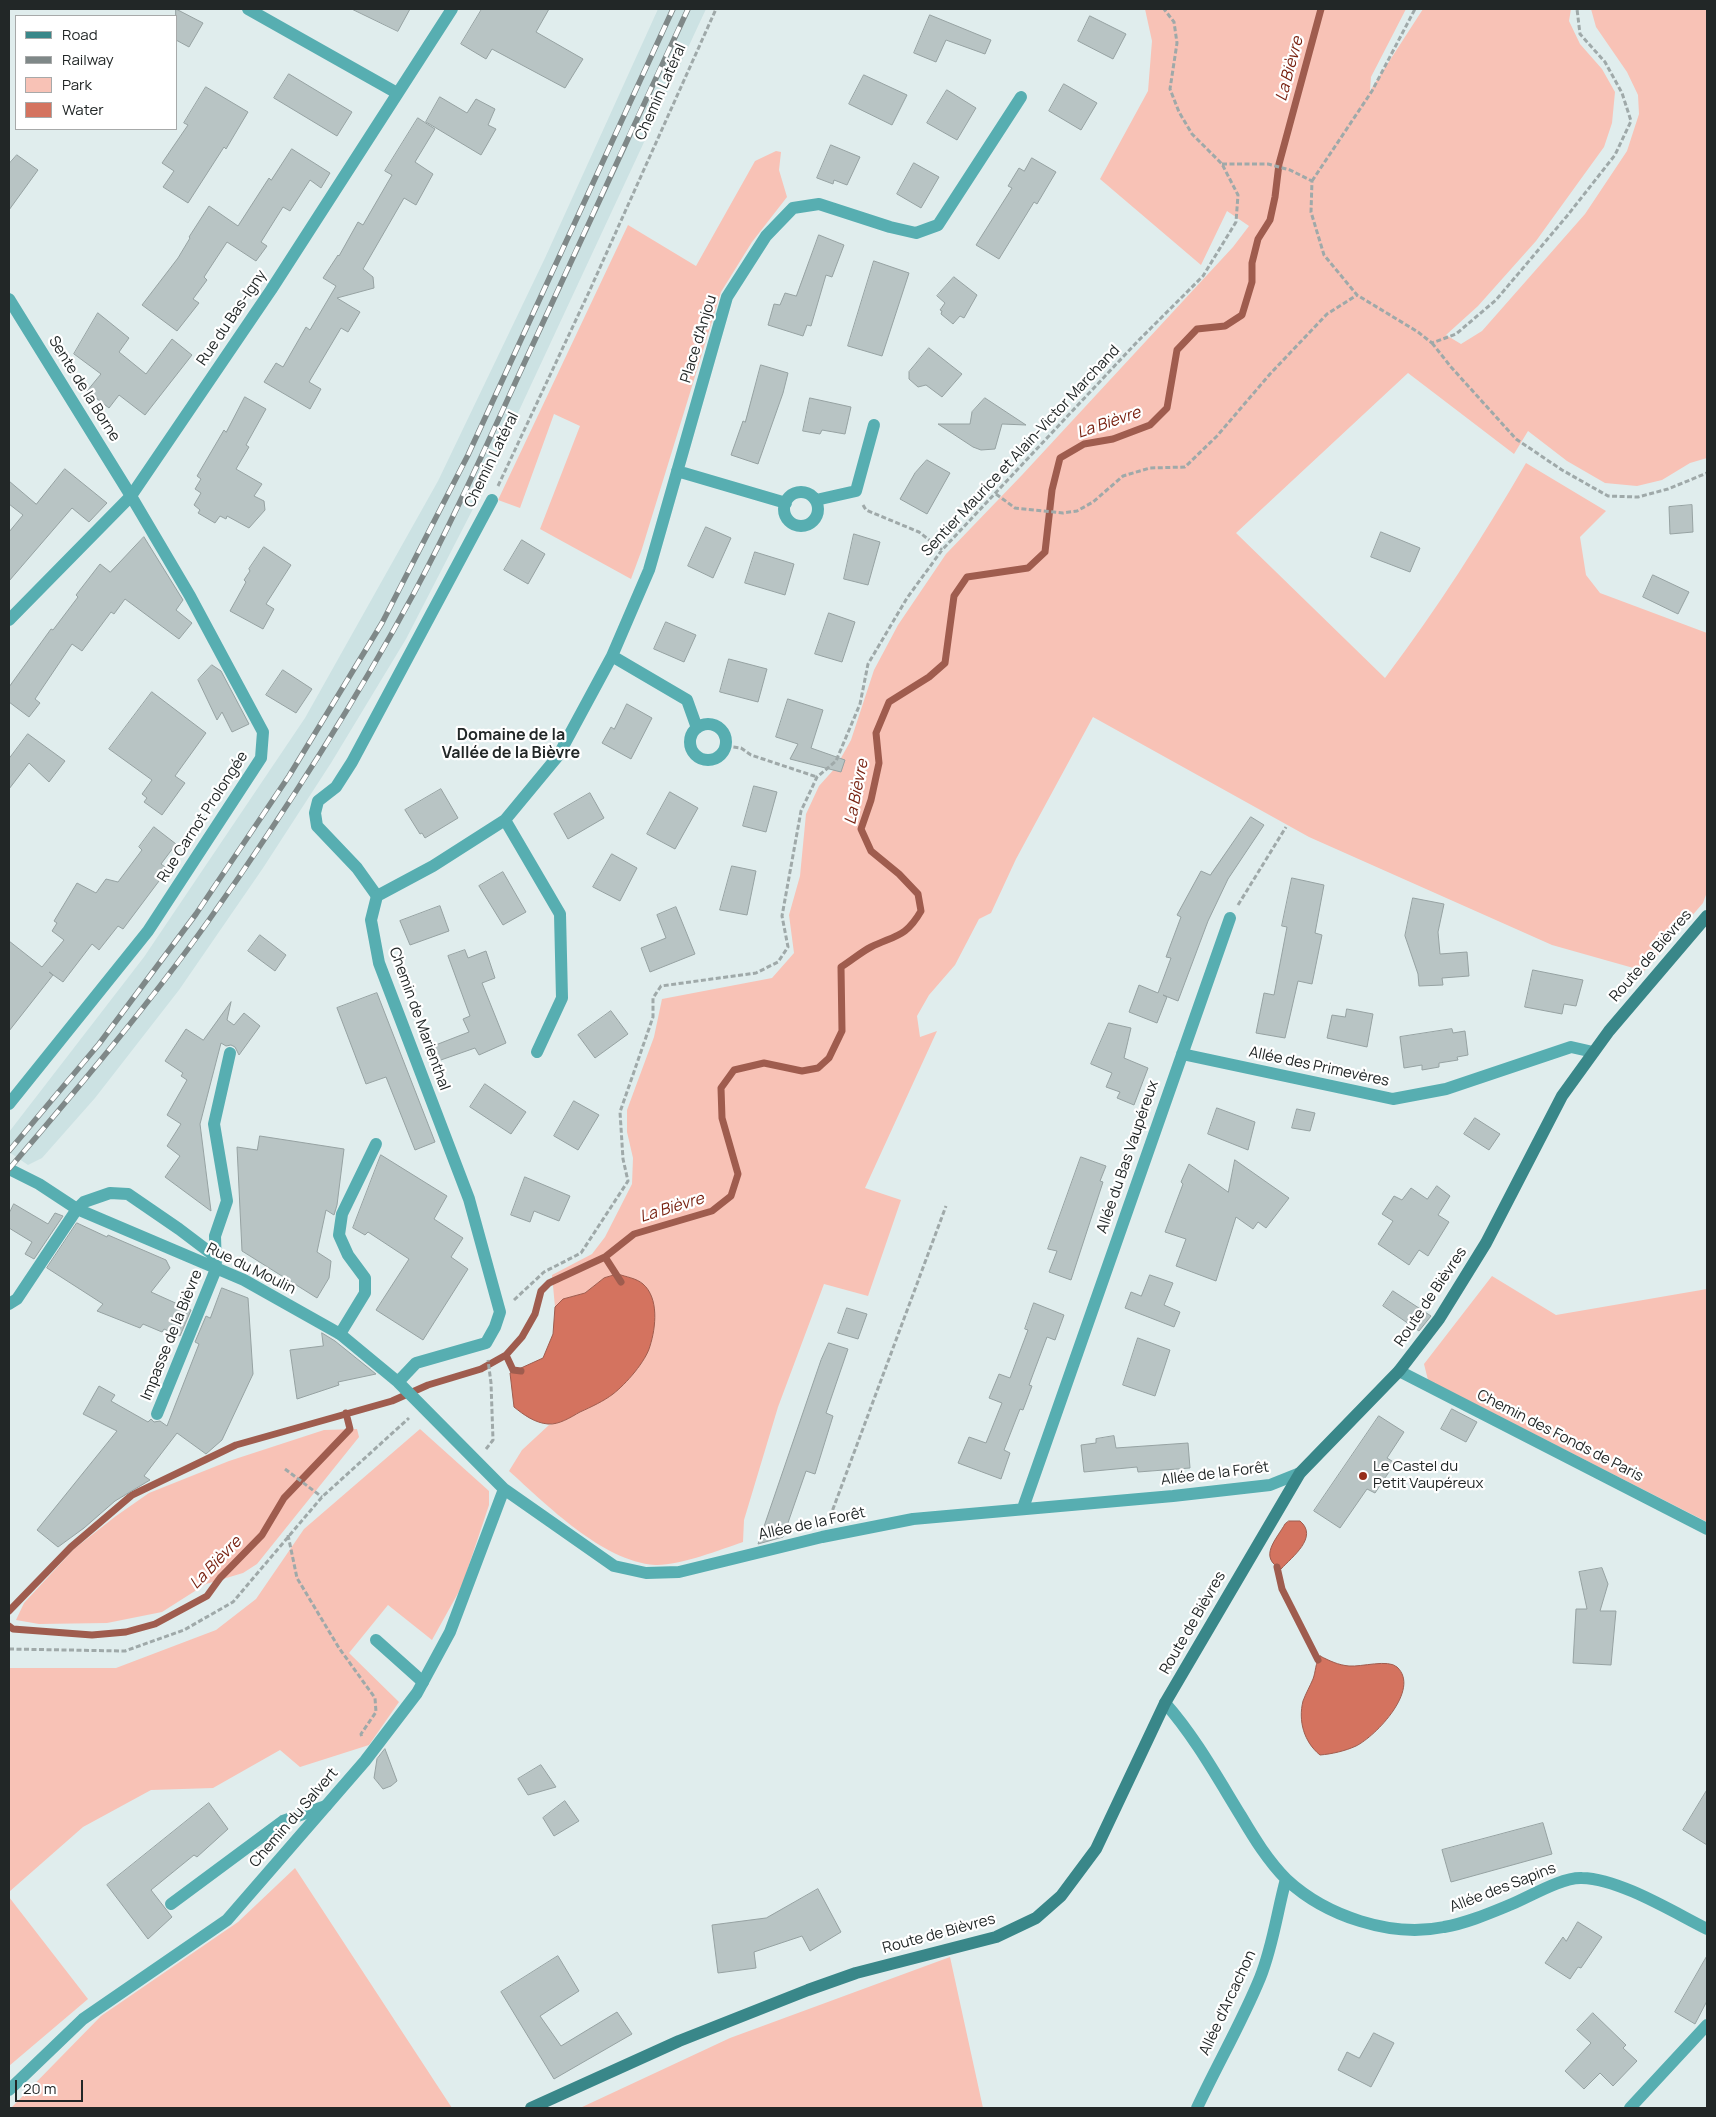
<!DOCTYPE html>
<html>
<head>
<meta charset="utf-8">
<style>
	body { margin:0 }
	#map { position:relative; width:1716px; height:2117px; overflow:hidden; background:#e0eded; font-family:Manrope,sans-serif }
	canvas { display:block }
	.frame { position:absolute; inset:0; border:10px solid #222727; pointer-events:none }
	.legend { position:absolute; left:15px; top:15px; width:162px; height:115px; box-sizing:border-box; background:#fff; border:1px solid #a7a9a9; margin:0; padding:6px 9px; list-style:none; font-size:15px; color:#222727 }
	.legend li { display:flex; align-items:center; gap:10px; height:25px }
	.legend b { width:25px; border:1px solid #a7a9a9 }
	.scale { position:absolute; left:15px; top:2080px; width:68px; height:22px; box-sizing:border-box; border:2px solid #222727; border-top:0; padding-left:6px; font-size:15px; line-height:18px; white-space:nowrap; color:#222727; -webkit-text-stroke:4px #fff; paint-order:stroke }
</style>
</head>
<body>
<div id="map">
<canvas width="1716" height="2117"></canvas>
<div class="frame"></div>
<ul class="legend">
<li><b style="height:6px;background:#398789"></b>Road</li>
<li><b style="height:6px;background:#7f8888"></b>Railway</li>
<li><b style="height:14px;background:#f8c2b6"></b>Park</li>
<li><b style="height:14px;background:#d4735f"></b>Water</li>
</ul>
<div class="scale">20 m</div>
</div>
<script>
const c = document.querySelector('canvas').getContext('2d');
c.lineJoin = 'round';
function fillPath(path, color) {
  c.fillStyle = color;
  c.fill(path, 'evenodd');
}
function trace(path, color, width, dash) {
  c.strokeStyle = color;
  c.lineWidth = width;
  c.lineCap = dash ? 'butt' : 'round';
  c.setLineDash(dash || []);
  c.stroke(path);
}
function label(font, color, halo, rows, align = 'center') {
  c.font = font + ' Manrope,sans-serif';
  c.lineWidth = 4.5;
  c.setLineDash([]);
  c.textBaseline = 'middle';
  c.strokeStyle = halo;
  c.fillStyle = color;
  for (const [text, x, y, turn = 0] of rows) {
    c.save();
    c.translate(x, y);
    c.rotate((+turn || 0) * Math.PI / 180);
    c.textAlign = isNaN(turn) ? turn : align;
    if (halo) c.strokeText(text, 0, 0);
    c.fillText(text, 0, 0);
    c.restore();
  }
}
fillPath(new Path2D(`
	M658,9H706L476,503L406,639L331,763L263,868L179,990L95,1098L42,1158L28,1165L9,1152V1132L144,957L305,718L438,481L545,258Z`), '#cce2e3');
fillPath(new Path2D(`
	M1145,9H1406L1371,77L1370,91L1423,9H1571L1569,21L1580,44L1602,69L1615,92L1612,123L1604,147L1536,241L1478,306L1446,335L1461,344L1482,331L1585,214L1627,151L1639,114L1638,95L1627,72L1596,27L1591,9H1707V458L1690,463L1662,480L1637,486L1605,483L1567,461L1528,431L1514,454L1408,373L1236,533L1385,678C1437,609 1483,537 1526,463L1606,511L1580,537L1586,575L1600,593L1707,633V892L1703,903L1644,971L1552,945L1309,837L1093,717L1016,859L991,913L979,919L955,965L929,995L917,1016L920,1037L937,1031L865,1188L901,1200L868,1296L824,1284L778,1407L744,1520L743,1542C720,1550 678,1566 655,1565C602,1561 547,1505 509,1471L522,1450L549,1425L563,1421L592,1406L636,1370L650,1347L604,1278L585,1293L563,1299L555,1307L552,1275L592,1254L605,1237L632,1184L633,1158L627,1132V1110L654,1037L662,999L772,978L794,953L789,915L800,876L806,814L819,786L836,767L851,740L874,670L898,625L946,554L1022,475L1233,247L1249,226L1227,211L1201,265L1100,179L1148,91L1152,41Z
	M776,151L781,152L779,170L787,197L752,242L721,292L641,552L631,579L540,529L580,426L554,414L520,508L498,500L628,225L696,266L755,161Z
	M1492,1276L1556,1315L1707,1289V1522L1428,1380L1424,1364Z
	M357,1429L359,1437L257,1564L243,1573L206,1584L162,1612L107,1623L39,1624L16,1620L24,1603L74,1549L116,1516L149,1493L229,1461L324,1430Z
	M420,1429L489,1491V1505L462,1586L432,1640L388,1605L349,1653L399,1702L369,1745L300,1767L280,1750L213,1788L151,1790L83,1827L9,1892V1668H116L216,1630L256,1599L304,1529Z
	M295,1868L452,2108H11L101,2016L238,1922Z
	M9,1897L88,1999L9,2066Z
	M950,1957L983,2108H580L730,2038Z`), '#f8c2b6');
const water = new Path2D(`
	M618,1274C626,1277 636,1278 643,1284C659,1298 656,1327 650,1346C646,1361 626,1384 613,1394C604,1401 591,1407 580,1412C571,1417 559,1425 548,1424C535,1423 524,1415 514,1407L510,1373L543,1358L553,1334L555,1307L563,1299L585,1293L604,1278Z
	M1289,1521H1300C1319,1537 1292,1557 1281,1569C1258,1557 1276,1540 1285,1524Z
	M1320,1656C1330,1661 1338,1665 1349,1666C1362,1667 1388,1659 1397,1667C1421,1689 1376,1736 1356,1746C1345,1751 1332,1754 1320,1755C1304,1742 1298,1721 1303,1701C1306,1693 1310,1686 1313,1679C1316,1671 1315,1664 1320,1656Z`);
fillPath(water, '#d4735f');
trace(water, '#9f5c4e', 1);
trace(new Path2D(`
	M605,1257L621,1282
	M506,1355L522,1337L535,1314L541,1291L549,1283L605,1257L634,1234L712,1211L731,1196L738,1174L722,1118L721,1088L734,1070L764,1063L802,1071L818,1068L829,1058L842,1031L841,967C851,961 861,952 871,947C896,935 906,937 921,911L918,894L899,874L871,851L861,829L871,800L879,763L876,733L889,702L929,677L945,663L954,596L967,577L1028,568L1045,552L1052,490L1060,458L1084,444L1113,439L1150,425L1167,408L1177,350L1197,329L1225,326L1242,315L1252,282V263L1258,239L1270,220L1275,197L1279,164L1321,9
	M1277,1567L1282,1589L1318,1660
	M9,1611L71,1547L132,1495L236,1445L392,1401L428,1385L481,1369L506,1355L513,1370L521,1371
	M9,1626L13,1629L92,1635L126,1632L155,1624L207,1596L220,1578L262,1535L284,1498L350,1429L346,1413`), '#9f5c4e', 7);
const building = new Path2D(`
	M176,9L203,23L189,47L176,40Z
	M352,9H410L398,31Z
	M482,9H549L536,32L583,59L565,88L492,49L486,59L461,44Z
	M930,15L991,40L985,54L946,40L936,62L914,53Z
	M1090,16L1126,34L1113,59L1078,41Z
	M289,74L352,112L337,136L274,98Z
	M864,75L907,95L892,125L849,104Z
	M1064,84L1097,103L1081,130L1049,111Z
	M206,87L248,112L226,149L224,147L188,203L163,187L174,171L162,163L188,125L184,123Z
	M947,90L976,108L957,140L927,123Z
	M440,97L467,113L476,99L495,109L488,125L496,129L481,155L426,122Z
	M418,118L435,129L415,162L433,174L416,205L404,198L363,269L373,277L374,288L337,298L360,312L348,332L341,328L309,382L321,389L310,409L264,382L276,363L283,367L306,327L310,330L336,286L323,278L338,255L339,256L358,222L363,225L392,175L385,171Z
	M831,145L860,157L847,185L834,180L833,184L817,178Z
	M292,149L330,173L321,188L310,180L290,211L283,207L261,242L267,246L256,261L227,242L204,277L207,280L193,299L199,303L177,331L142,305L178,258L190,238L189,237L209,206L238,226L269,178L271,180Z
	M17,155L38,170L9,210V164Z
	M1032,158L1056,172L1037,204L1034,202L999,259L976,245L1012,188L1008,186L1019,168L1024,171Z
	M914,163L939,177L921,208L897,194Z
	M819,235L844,245L832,277L826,275L811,326L807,325L803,336L768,325L774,304L780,305L785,293L796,296Z
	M874,261L909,273L882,356L848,346Z
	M954,277L977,295L964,318L960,316L953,324L941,314L942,311L940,310L945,303L937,296Z
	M98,313L129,338L119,352L146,374L172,339L192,355L145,415L119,395L109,408L87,391L101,374L74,354Z
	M929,348L962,374L942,397L926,385L918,387L909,379V372Z
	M761,365L788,373L783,393L758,464L731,455L743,421L745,422Z
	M245,397L266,409L246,445L249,447L236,469L262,484L254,496L264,501L265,510L249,528L227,516L226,519L220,516L215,523L198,513L200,510L194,505L201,493L195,489L201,479L197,476L224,430L226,432Z
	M810,398L851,407L845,434L822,430L820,434L803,431Z
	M985,398L1026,425L1002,424L995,449L981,450L973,447L938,424H970L972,412Z
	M927,460L950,473L927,514L900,499L915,473Z
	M65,469L107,503L89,522L72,508L9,581V532L23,515L9,504V481L36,504Z
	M1692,505L1693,532L1670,534L1669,507Z
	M706,527L731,538L713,578L688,566Z
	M1381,532L1420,548L1410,572L1371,557Z
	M854,534L880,542L868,585L844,579Z
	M144,537L183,600L176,610L192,623L179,639L125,599L114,614L111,612L82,651L72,644L35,699L40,703L29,717L9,702V687L51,629L53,630L78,597L76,595L100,564L110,572Z
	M522,540L545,554L528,584L504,570Z
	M264,547L291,565L266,604L274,609L263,629L230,611L246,582L244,580L250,571L249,569Z
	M755,552L794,564L785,595L745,583Z
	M1653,575L1689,592L1678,614L1643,597Z
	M829,613L855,622L842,662L815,654Z
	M666,622L696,635L684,662L654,649Z
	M729,659L767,669L758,702L720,692Z
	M212,665L221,671L249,724L232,732L222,712L217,720L198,680Z
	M283,670L312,689L296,713L266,695Z
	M152,692L206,733L175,776L185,783L162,815L144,802L147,798L142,794L152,780L109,749Z
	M788,699L823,710L811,748L845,760L841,772L790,759L798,744L776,737Z
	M627,704L652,718L631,759L602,743L611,727L614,729Z
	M28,734L65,761L49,782L29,763L9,789V759Z
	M754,786L777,792L766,832L743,826Z
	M441,789L458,818L425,838L422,833L420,834L405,810Z
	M670,792L698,808L675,849L647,834Z
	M590,793L604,818L568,839L554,814Z
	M1251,817L1264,825L1228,879L1208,921L1178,1001L1163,995L1167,997L1157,1023L1129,1012L1139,985L1158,993L1171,958L1166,957L1181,917L1177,915L1201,871L1210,875Z
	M154,827L176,844L161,864L168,869L123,929L118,926L99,950L92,944L63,982L49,972L53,975L9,1031V941L42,967L64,940L52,931L57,923L54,921L77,883L96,893L106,879L118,882L142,850L139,847Z
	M612,854L637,868L620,901L593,887Z
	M732,866L756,871L747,915L720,910Z
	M503,872L526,912L503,925L479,886Z
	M1292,878L1324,885L1315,933L1322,935L1312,984L1298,981L1285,1038L1256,1033L1264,993L1274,995L1287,927L1282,926Z
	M1413,898L1444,904L1438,932L1440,954L1467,952L1469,976L1442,978L1443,985L1419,986L1418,974L1405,936Z
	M440,906L449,931L410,945L400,921Z
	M676,907L695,954L650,972L641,948L666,938L657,915Z
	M260,935L286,955L275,971L248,951Z
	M465,950L468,958L486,951L495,978L482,983L506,1043L479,1055L475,1048L438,1061L433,1046L469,1032L463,1019L470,1016L448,956Z
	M1533,970L1583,980L1576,1006L1564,1004L1562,1014L1525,1007Z
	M377,993L435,1142L415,1150L386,1077L366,1084L337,1008Z
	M231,1002L227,1020L234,1025L244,1013L260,1026L239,1055L235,1047L231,1045L226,1046L221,1043L200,1124L211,1211L165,1177L180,1156L167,1146L181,1124L167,1115L187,1080L181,1076L183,1073L165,1061L186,1029L203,1040Z
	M1347,1009L1373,1014L1367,1047L1327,1038L1332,1015L1345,1017Z
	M611,1011L628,1034L595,1058L578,1035Z
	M1109,1023L1131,1028L1124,1058L1148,1068L1134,1105L1117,1098L1120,1092L1106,1087L1112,1073L1091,1064Z
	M1452,1029L1453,1033L1465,1031L1468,1055L1457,1057L1458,1060L1439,1063V1067L1422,1070V1065L1404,1068L1400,1037Z
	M485,1084L526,1112L511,1134L470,1107Z
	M574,1101L599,1115L578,1150L554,1136Z
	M1217,1108L1255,1122L1248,1150L1208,1134Z
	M1297,1109L1315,1113L1310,1131L1292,1128Z
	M1475,1118L1500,1134L1489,1150L1464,1134Z
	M260,1136L344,1149L337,1205L334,1215L326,1210L317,1252L331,1261L329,1278L317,1298L242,1251L237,1147L257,1150Z
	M381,1155L447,1196L434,1219L463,1238L451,1257L468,1269L423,1340L376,1310L409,1259L368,1232L365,1235L353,1228Z
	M1081,1157L1106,1166L1100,1181L1103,1182L1071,1280L1049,1272L1057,1251L1048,1249Z
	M1235,1160L1289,1198L1266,1228L1258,1222L1253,1229L1236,1217L1216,1281L1176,1266L1186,1239L1165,1232L1183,1184L1181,1182L1189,1164L1228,1192Z
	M525,1177L570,1196L559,1221L534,1211L530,1222L511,1215Z
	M1437,1186L1450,1196L1438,1215L1449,1222L1428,1256L1419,1250L1409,1265L1378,1244L1393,1221L1382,1214L1394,1196L1402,1200L1411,1188L1427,1199Z
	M14,1204L48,1224L55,1213L63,1216L34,1259L25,1254L32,1242L9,1228V1214Z
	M77,1223L107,1237L108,1235L166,1260L170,1268L151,1292L191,1310L180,1336L164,1329L162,1332L143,1324L140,1328L97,1311L103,1304L47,1268Z
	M1150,1275L1173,1283L1164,1305L1180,1312L1174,1327L1125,1308L1131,1292L1141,1296Z
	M222,1288L248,1298L253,1374L222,1440L206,1454L177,1433L144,1476L150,1480L115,1501L84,1528L58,1547L37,1530L117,1431L83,1414L99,1386L115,1395L111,1401L148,1422L151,1419L154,1422L160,1421L167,1426L199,1344L195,1342L206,1316L210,1318Z
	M1393,1291L1431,1316L1419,1331L1383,1306Z
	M1034,1303L1064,1315L1055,1340L1047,1337L1029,1385L1032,1386L1023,1410L1020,1409L1004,1450L1010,1453L1001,1479L958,1463L969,1437L986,1443L1002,1403L989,1398L999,1374L1010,1378L1028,1330L1025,1329Z
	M847,1308L867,1314L858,1339L838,1333Z
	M322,1333L335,1341L376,1374L338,1382L339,1385L297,1399L290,1350L323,1346Z
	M1138,1338L1170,1350L1155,1396L1123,1385Z
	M829,1343L848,1349L826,1413L833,1416L815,1474L806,1471L783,1537L758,1544L821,1360Z
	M1452,1409L1477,1422L1466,1442L1441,1429Z
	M1379,1416L1404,1432L1387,1458L1395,1463L1375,1493L1367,1489L1340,1528L1314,1511Z
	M1114,1436L1116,1448L1188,1443L1190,1468L1138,1472L1137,1467L1084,1472L1081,1445L1096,1443V1439Z
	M1602,1568L1608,1584L1600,1611H1616L1611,1665L1573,1663L1576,1609H1587L1579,1572Z
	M385,1749L397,1781L391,1786L383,1789L374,1778L377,1759Z
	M541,1765L556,1787L528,1795L518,1779Z
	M1707,1790V1845L1683,1830Z
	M565,1801L579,1821L554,1836L543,1818Z
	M209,1803L228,1829L197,1857L194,1855L151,1890L172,1917L148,1939L107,1885Z
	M1543,1823L1552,1854L1451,1882L1442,1850Z
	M818,1889L841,1932L810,1951L802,1936L754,1952L756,1968L718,1973L712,1925L766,1918Z
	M1578,1922L1602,1937L1581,1968L1578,1967L1570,1979L1545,1963L1563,1937L1566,1941Z
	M558,1956L579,1991L540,2016L561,2046L617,2012L632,2034L554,2079L501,1992Z
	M1707,1956V2001L1695,2024L1675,2012Z
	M1593,2013L1626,2045L1623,2048L1637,2061L1613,2086L1600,2073L1584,2089L1565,2071L1591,2043L1577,2030Z
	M1374,2033L1394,2043L1371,2087L1338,2070L1347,2052L1359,2058Z`);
fillPath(building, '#b8c4c4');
trace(building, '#96a2a2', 1);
trace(new Path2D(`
	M1222,164H1268L1290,170L1312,181L1311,212L1324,255L1357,295L1418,332L1432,343L1456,334L1496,300L1567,216L1615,155L1631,121L1622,93L1605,62L1580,34L1577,9
	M1312,181L1372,91L1415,9
	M1432,343L1451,367L1516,439L1562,470L1608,496L1638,497L1668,489L1707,473
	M498,486L589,292L716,9
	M996,494L1015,508L1063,513L1077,511L1093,502L1123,476L1150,468L1185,467L1217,436L1270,374L1327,314L1357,295
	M863,505L866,510L919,532L942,550
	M726,746L741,748L751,755L817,777
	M1238,905L1286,827
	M514,1300L544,1272L581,1253L628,1181L623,1159L620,1112L653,1017V998L661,986L756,973L778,962L788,947L782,916L801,811L817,777L836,761L860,704L868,664L907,598L942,550L1137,342L1203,276L1236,222L1238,195L1222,164L1192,134L1179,112L1170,89L1177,43L1174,22L1164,9
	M486,1449L493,1440L491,1383L488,1360
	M285,1469L322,1497
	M830,1517L946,1206
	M288,1535L297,1578L339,1648L375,1698L376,1712L361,1734L362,1738
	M9,1649L125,1651L184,1630L233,1602L322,1497L409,1418`), '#9fa9a9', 3, [5, 2.5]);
trace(new Path2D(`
	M9,299L131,496
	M377,896L357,868L317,826L315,813L318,801L336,787L352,762L492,500
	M340,1334L365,1293V1278L348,1255L339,1235L342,1214L376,1144
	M376,1640L423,1682
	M171,1904L283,1821L326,1806`), '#57aeb1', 12);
trace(new Path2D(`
	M248,9L397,93
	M677,471L786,503
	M784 509a17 17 0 1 1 34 0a17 17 0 1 1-34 0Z
	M816,500L856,491L874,425
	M9,620L131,496L271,290L452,9
	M612,656L687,700L697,728
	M690 742a18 18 0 1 1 36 0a18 18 0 1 1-36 0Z
	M505,820L560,914L562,998L537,1052
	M1182,1054L1393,1099L1446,1089L1571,1047L1593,1052
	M9,1104L148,931L261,758L263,732L190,596L131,496
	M9,1169L39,1184L77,1209L244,1280L340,1334L398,1382L504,1489L614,1566L646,1573L679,1572L822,1537L913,1519L1173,1496L1270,1485L1300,1473
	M9,1304L17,1299L77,1209L84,1202L110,1193L128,1194L179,1229L216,1257
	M1399,1371L1707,1529
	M398,1382L416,1363L486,1343L495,1327L500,1312L469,1199L379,963L371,920L377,896L433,866L505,820L558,756L612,656L649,570L727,297L766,236L793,208L819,204L890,227L916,233L938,225L1021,97
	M157,1414L216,1269L215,1236L227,1201L214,1124L230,1053
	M1023,1508L1230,918
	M1165,1703C1195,1737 1217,1777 1241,1816C1254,1838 1268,1861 1287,1880C1326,1916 1391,1938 1444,1927C1467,1923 1490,1913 1512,1904C1531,1896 1562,1877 1582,1878C1620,1879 1673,1912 1707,1929
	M9,2090L83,2019L227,1920L365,1761L417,1693L450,1632L504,1489
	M1197,2108C1217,2065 1242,2022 1260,1978C1273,1946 1277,1912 1286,1879
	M1630,2108L1707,2025`), '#57aeb1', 12);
trace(new Path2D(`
	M531,2108L679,2041L808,1990L856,1973L996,1937L1036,1918L1061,1896L1096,1849L1165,1703L1300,1473L1399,1371L1439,1319L1486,1243L1562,1096L1609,1031L1707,916`), '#398789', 12);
const rail = new Path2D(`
	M9,1151L99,1044L196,914L289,776L382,623L468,455L673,9
	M9,1169C78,1088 147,1007 209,920C283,815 353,706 414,593C458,511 495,426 534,342C585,231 636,120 688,9`);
trace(rail, '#7f8888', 5.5);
trace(rail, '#fff', 4, [11]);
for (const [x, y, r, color] of [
	[1363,1476,5,"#962d1a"]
]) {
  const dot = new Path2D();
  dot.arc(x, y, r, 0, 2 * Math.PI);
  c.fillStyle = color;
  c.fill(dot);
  trace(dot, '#fff', 2);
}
label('15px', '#222727', '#fff', [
	["Chemin Latéral",661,92,-66],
	["Rue du Bas-Igny",232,318,-56],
	["Place d'Anjou",699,339,-73],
	["Sente de la Borne",84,389,58],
	["Sentier Maurice et Alain-Victor Marchand",1021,451,-47],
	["Chemin Latéral",492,460,-64],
	["Rue Carnot Prolongée",203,817,-57],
	["Route de Bièvres",1651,956,-49],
	["Chemin de Marienthal",419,1019,70],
	["Allée des Primevères",1319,1067,12],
	["Allée du Bas Vaupéreux",1128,1157,-71],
	["Rue du Moulin",251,1269,26],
	["Route de Bièvres",1431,1297,-56],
	["Impasse de la Bièvre",172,1335,-68],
	["Chemin des Fonds de Paris",1560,1436,27],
	["Allée de la Forêt",1215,1474,-7],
	["Allée de la Forêt",812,1524,-12],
	["Route de Bièvres",1193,1623,-60],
	["Chemin du Salvert",294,1818,-49],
	["Allée des Sapins",1503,1888,-21],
	["Route de Bièvres",939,1934,-15],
	["Allée d'Arcachon",1228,2003,-65]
]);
label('15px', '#222727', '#fff', [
	["Le Castel du",1373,1467],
	["Petit Vaupéreux",1373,1484]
], 'left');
label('italic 16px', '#771f0e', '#fff', [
	["La Bièvre",1290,69,-75],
	["La Bièvre",1109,423,-19],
	["La Bièvre",857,792,-79],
	["La Bièvre",672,1208,-17],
	["La Bièvre",216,1563,-46]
]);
label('bold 16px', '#222727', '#fff', [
	["Domaine de la",511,736],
	["Vallée de la Bièvre",511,754]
]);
</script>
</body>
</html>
